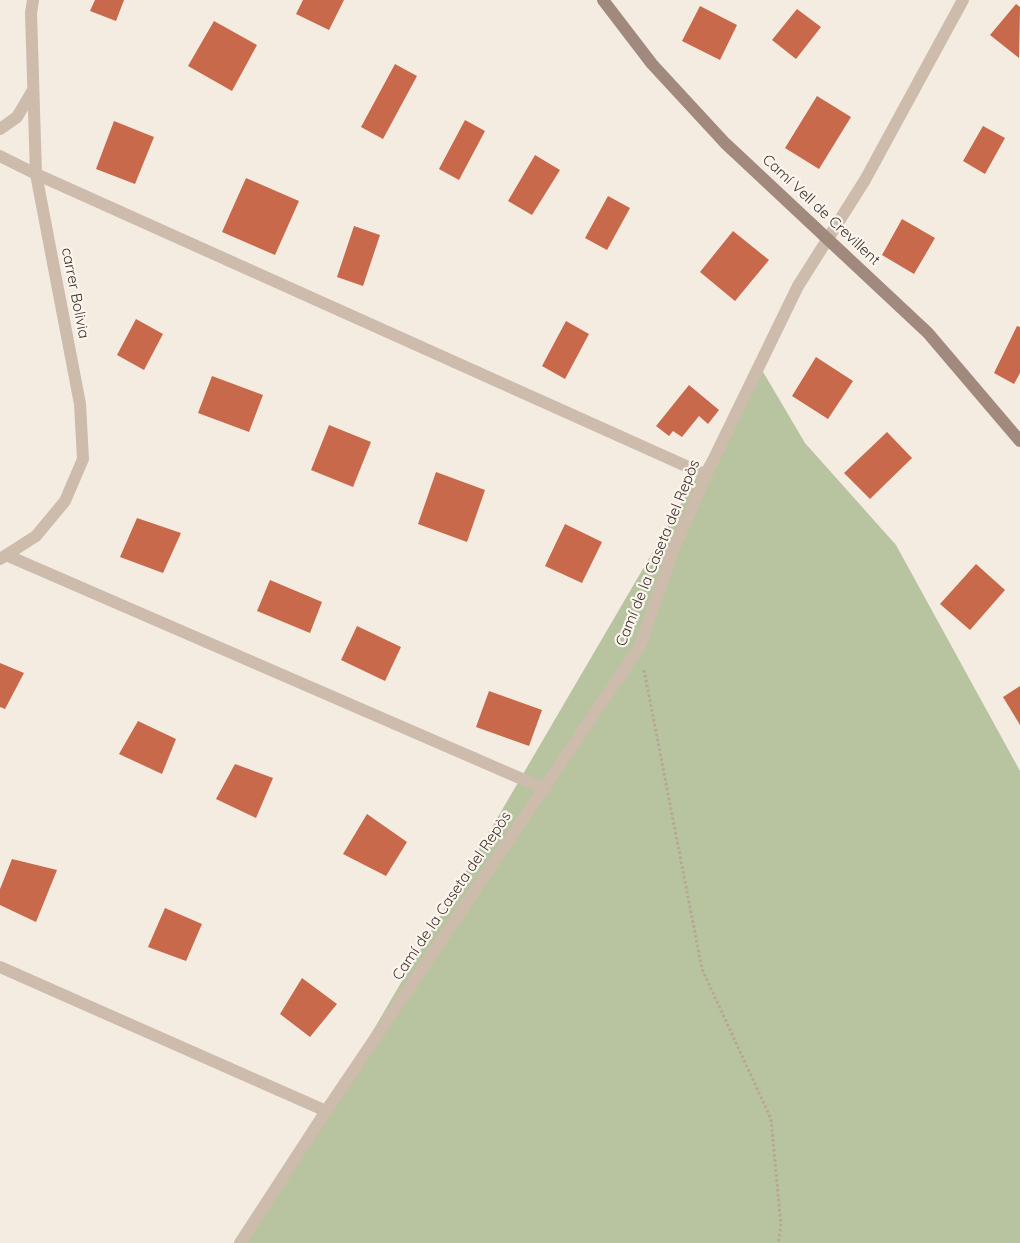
<!DOCTYPE html>
<html>
<head>
<meta charset="utf-8">
<style>
	body { margin:0 }
	canvas { display:block; background:#f4ebe1 }
</style>
</head>
<body>
<canvas width="1020" height="1243"></canvas>
<script>
const c = document.querySelector('canvas').getContext('2d');
c.lineJoin = 'round';
function fillPath(path, color) {
  c.fillStyle = color;
  c.fill(path, 'evenodd');
}
function trace(path, color, width, dash) {
  c.strokeStyle = color;
  c.lineWidth = width;
  c.lineCap = dash ? 'butt' : 'round';
  c.setLineDash(dash || []);
  c.stroke(path);
}
function label(font, color, halo, rows, align = 'center') {
  c.font = font + ' Quicksand,sans-serif';
  c.lineWidth = 4.5;
  c.setLineDash([]);
  c.textBaseline = 'middle';
  c.strokeStyle = halo;
  c.fillStyle = color;
  for (const [text, x, y, turn = 0] of rows) {
    c.save();
    c.translate(x, y);
    c.rotate((+turn || 0) * Math.PI / 180);
    c.textAlign = isNaN(turn) ? turn : align;
    if (halo) c.strokeText(text, 0, 0);
    c.fillText(text, 0, 0);
    c.restore();
  }
}
fillPath(new Path2D(`
	M759,365L805,443L896,545L1020,771V1243H240L326,1111L744,396Z`), '#b8c4a0');
fillPath(new Path2D(`
	M95,0H124L116,21L90,11Z
	M303,0H344L329,30L296,14Z
	M1016,4L1020,7L1019,58L990,35Z
	M700,6L737,25L720,60L682,41Z
	M797,9L821,27L796,59L772,40Z
	M214,21L257,45L232,91L188,66Z
	M395,64L417,76L383,139L361,127Z
	M817,96L851,117L819,169L785,148Z
	M465,120L485,131L459,180L439,169Z
	M114,121L154,137L135,184L96,169Z
	M983,126L1005,138L985,174L963,161Z
	M535,155L560,170L532,215L508,201Z
	M246,178L299,201L275,255L222,232Z
	M608,196L630,208L607,250L585,238Z
	M902,219L935,238L914,274L882,255Z
	M354,226L380,235L363,286L337,277Z
	M733,231L769,260L735,301L700,272Z
	M136,319L163,334L144,370L117,355Z
	M566,321L589,334L565,379L542,366Z
	M1017,326L1020,327V373L1014,384L994,373Z
	M816,357L853,381L828,419L792,396Z
	M212,376L263,395L249,432L198,413Z
	M689,385L719,410L708,424L699,416L682,437L673,431L669,436L656,426Z
	M329,425L371,442L353,487L311,470Z
	M887,432L912,458L870,499L844,473Z
	M436,472L485,490L467,542L418,524Z
	M137,518L181,533L163,573L120,557Z
	M565,524L602,542L582,583L545,566Z
	M976,564L1005,590L970,630L940,604Z
	M270,580L322,602L310,633L257,611Z
	M357,626L401,647L385,681L341,660Z
	M0,663L24,673L5,709L0,707Z
	M1020,686V725L1003,697Z
	M489,691L542,710L529,746L476,727Z
	M138,721L176,739L162,774L119,754Z
	M235,764L273,778L256,818L216,799Z
	M367,814L407,842L386,876L343,854Z
	M12,859L57,870L36,922L0,905V889Z
	M165,908L202,924L186,961L148,947Z
	M302,978L337,1004L310,1037L280,1014Z`), '#c8694b');
trace(new Path2D(`
	M644,670L702,969L771,1119L781,1226L778,1243`), '#b9a596', 3, [2.5, 2.5]);
trace(new Path2D(`
	M0,129L17,117L33,90
	M0,156L36,174L706,475
	M6,555L545,789
	M0,559L36,536L65,501L83,459L80,404L36,174L31,13L33,0
	M0,967L326,1111
	M240,1243L326,1111L640,646L672,553L706,475L798,286L865,180L963,0`), '#cdbbac', 12);
trace(new Path2D(`
	M603,0L652,64L725,143L928,333L1020,441`), '#a18a7d', 12);
label('15px', '#3b302b', '#fbf5ee', [
	["Camí Vell de Crevillent",821,210,43],
	["carrer Bolivia",75,293,79],
	["Camí de la Caseta del Repòs",658,553,-68],
	["Camí de la Caseta del Repòs",452,896,-56]
]);
</script>
</body>
</html>
